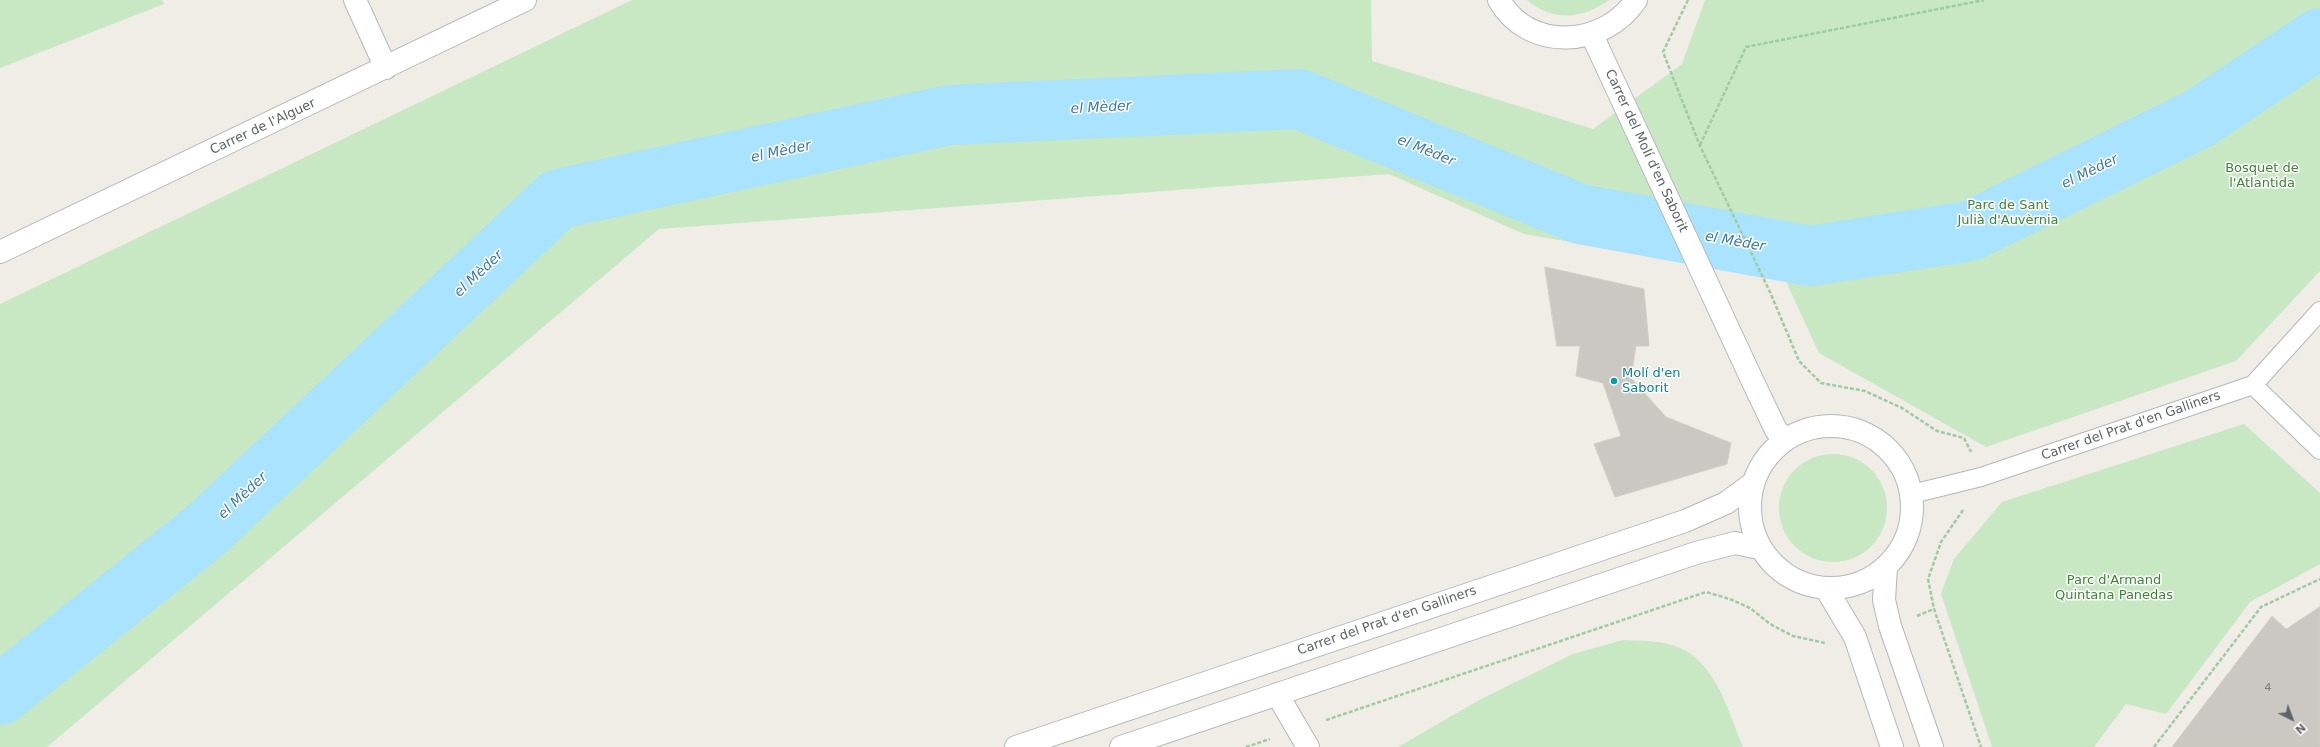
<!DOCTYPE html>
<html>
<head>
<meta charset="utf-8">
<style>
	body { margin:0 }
	#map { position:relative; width:2320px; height:747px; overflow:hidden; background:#f0ece6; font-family:"DejaVu Sans",sans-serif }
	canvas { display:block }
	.north { position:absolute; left:2272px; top:699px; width:40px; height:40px; -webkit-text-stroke:3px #fff; paint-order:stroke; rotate:138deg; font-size:11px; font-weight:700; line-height:16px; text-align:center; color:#5e6366 }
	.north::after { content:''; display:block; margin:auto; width:14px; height:18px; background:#5e6366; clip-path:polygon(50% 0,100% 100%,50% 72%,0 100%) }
</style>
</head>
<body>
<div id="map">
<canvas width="2320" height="747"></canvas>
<div class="north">N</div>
</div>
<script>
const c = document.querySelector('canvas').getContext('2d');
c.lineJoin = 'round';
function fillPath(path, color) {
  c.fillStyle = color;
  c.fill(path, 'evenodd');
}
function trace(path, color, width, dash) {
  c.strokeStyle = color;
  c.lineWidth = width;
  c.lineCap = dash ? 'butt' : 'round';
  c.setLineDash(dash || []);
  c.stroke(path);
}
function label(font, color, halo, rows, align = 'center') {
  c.font = font + ' "DejaVu Sans",sans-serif';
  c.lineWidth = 3;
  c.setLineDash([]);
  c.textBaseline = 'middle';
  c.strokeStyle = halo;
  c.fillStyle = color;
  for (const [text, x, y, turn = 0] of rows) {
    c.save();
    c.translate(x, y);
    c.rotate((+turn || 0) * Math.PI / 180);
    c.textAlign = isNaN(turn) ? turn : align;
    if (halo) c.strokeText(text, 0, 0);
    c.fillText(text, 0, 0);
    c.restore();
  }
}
fillPath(new Path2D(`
	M0,0H162L164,4L0,68Z
	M632,0H1371L1372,61L1593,129L1682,64L1705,0H2320V271L2236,361L1986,447L1819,353L1785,279L1524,234L1389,174L659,229L47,747H0V304Z
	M1527,0H1609C1583,19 1553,22 1527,0Z
	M2244,424L2320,493V564L2250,602L2166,714L2126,704L2094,747H1992L1941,594L1954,559L2002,502Z
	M1779 508a54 54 0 1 1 108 0a54 54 0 1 1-108 0Z
	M1623,640C1639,641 1656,640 1672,645C1716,658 1727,710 1743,747H1398L1481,699L1573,654Z`), '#c8e7c3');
trace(new Path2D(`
	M0,695L206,530L558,199L949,115L1299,99L1580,214L1810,256L1970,231L2200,118L2320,38`), '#a9e3fd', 60);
const building = new Path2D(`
	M1545,267L1644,289L1649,346H1636L1631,378L1666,417L1731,443L1727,464L1615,497L1594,444L1621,436L1603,383L1576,376L1580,346H1557Z
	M2320,607V747H2172L2272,616L2286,629Z`);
fillPath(building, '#cbc7c2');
trace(building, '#d4cdc5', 1);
const lane = new Path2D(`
	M2253,385L2320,450
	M1912,494L1981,477L2253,385L2320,311`);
const street = new Path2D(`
	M355,0L386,68
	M1499,0C1529,53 1605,47 1636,0
	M1592,35L1753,382L1776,430L1785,439
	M0,252L525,0
	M1750 507a81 81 0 1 1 162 0a81 81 0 1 1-162 0Z
	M1886,567L1884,600L1890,626L1932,747
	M1827,590L1855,637L1892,747
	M1277,694L1308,747
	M1016,747L1685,521L1726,503L1752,484
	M1121,747L1696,553L1735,543L1759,548`);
trace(lane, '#b3b7bb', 20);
trace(street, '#b3b7bb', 24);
trace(new Path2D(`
	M1688,0L1663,52L1700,146L1770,292L1799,361L1821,383L1865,391L1902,408L1937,431L1964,438L1971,452
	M1700,145L1746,47L1984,0
	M1963,510L1941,542L1928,579L1934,609L1981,747
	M1917,616L1934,609
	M1326,720L1706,592L1730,599L1750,608L1770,624L1793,636L1825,643
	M1246,747L1270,739
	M2154,747L2261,607L2320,579`), '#9ecaa4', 2.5, [4, 2]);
trace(lane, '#fff', 18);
trace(street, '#fff', 22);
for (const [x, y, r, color] of [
	[1614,381,4,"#0f9aa8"]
]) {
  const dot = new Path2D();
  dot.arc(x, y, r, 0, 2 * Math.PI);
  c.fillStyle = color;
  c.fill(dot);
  trace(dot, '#fff', 1.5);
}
label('11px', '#797c7d', null, [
	["4",2268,688]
]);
label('13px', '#5e6366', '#fff', [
	["Carrer de l'Alguer",263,127,-25],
	["Carrer del Molí d'en Saborit",1646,151,65],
	["Carrer del Prat d'en Galliners",2131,426,-19],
	["Carrer del Prat d'en Galliners",1387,621,-19]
]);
label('13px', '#3d8437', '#fff', [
	["Bosquet de",2262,169],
	["l'Atlantida",2262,184],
	["Parc de Sant",2008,206],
	["Julià d'Auvèrnia",2008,221],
	["Parc d'Armand",2114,581],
	["Quintana Panedas",2114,596]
]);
label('13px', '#0d838f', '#fff', [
	["Molí d'en",1622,374],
	["Saborit",1622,389]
], 'left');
label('italic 14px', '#3f799f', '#fff', [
	["el Mèder",1101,108,-3],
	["el Mèder",1426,151,22],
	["el Mèder",781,152,-12],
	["el Mèder",2090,172,-26],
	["el Mèder",1735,242,10],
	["el Mèder",479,274,-43],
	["el Mèder",243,496,-43]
]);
</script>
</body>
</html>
